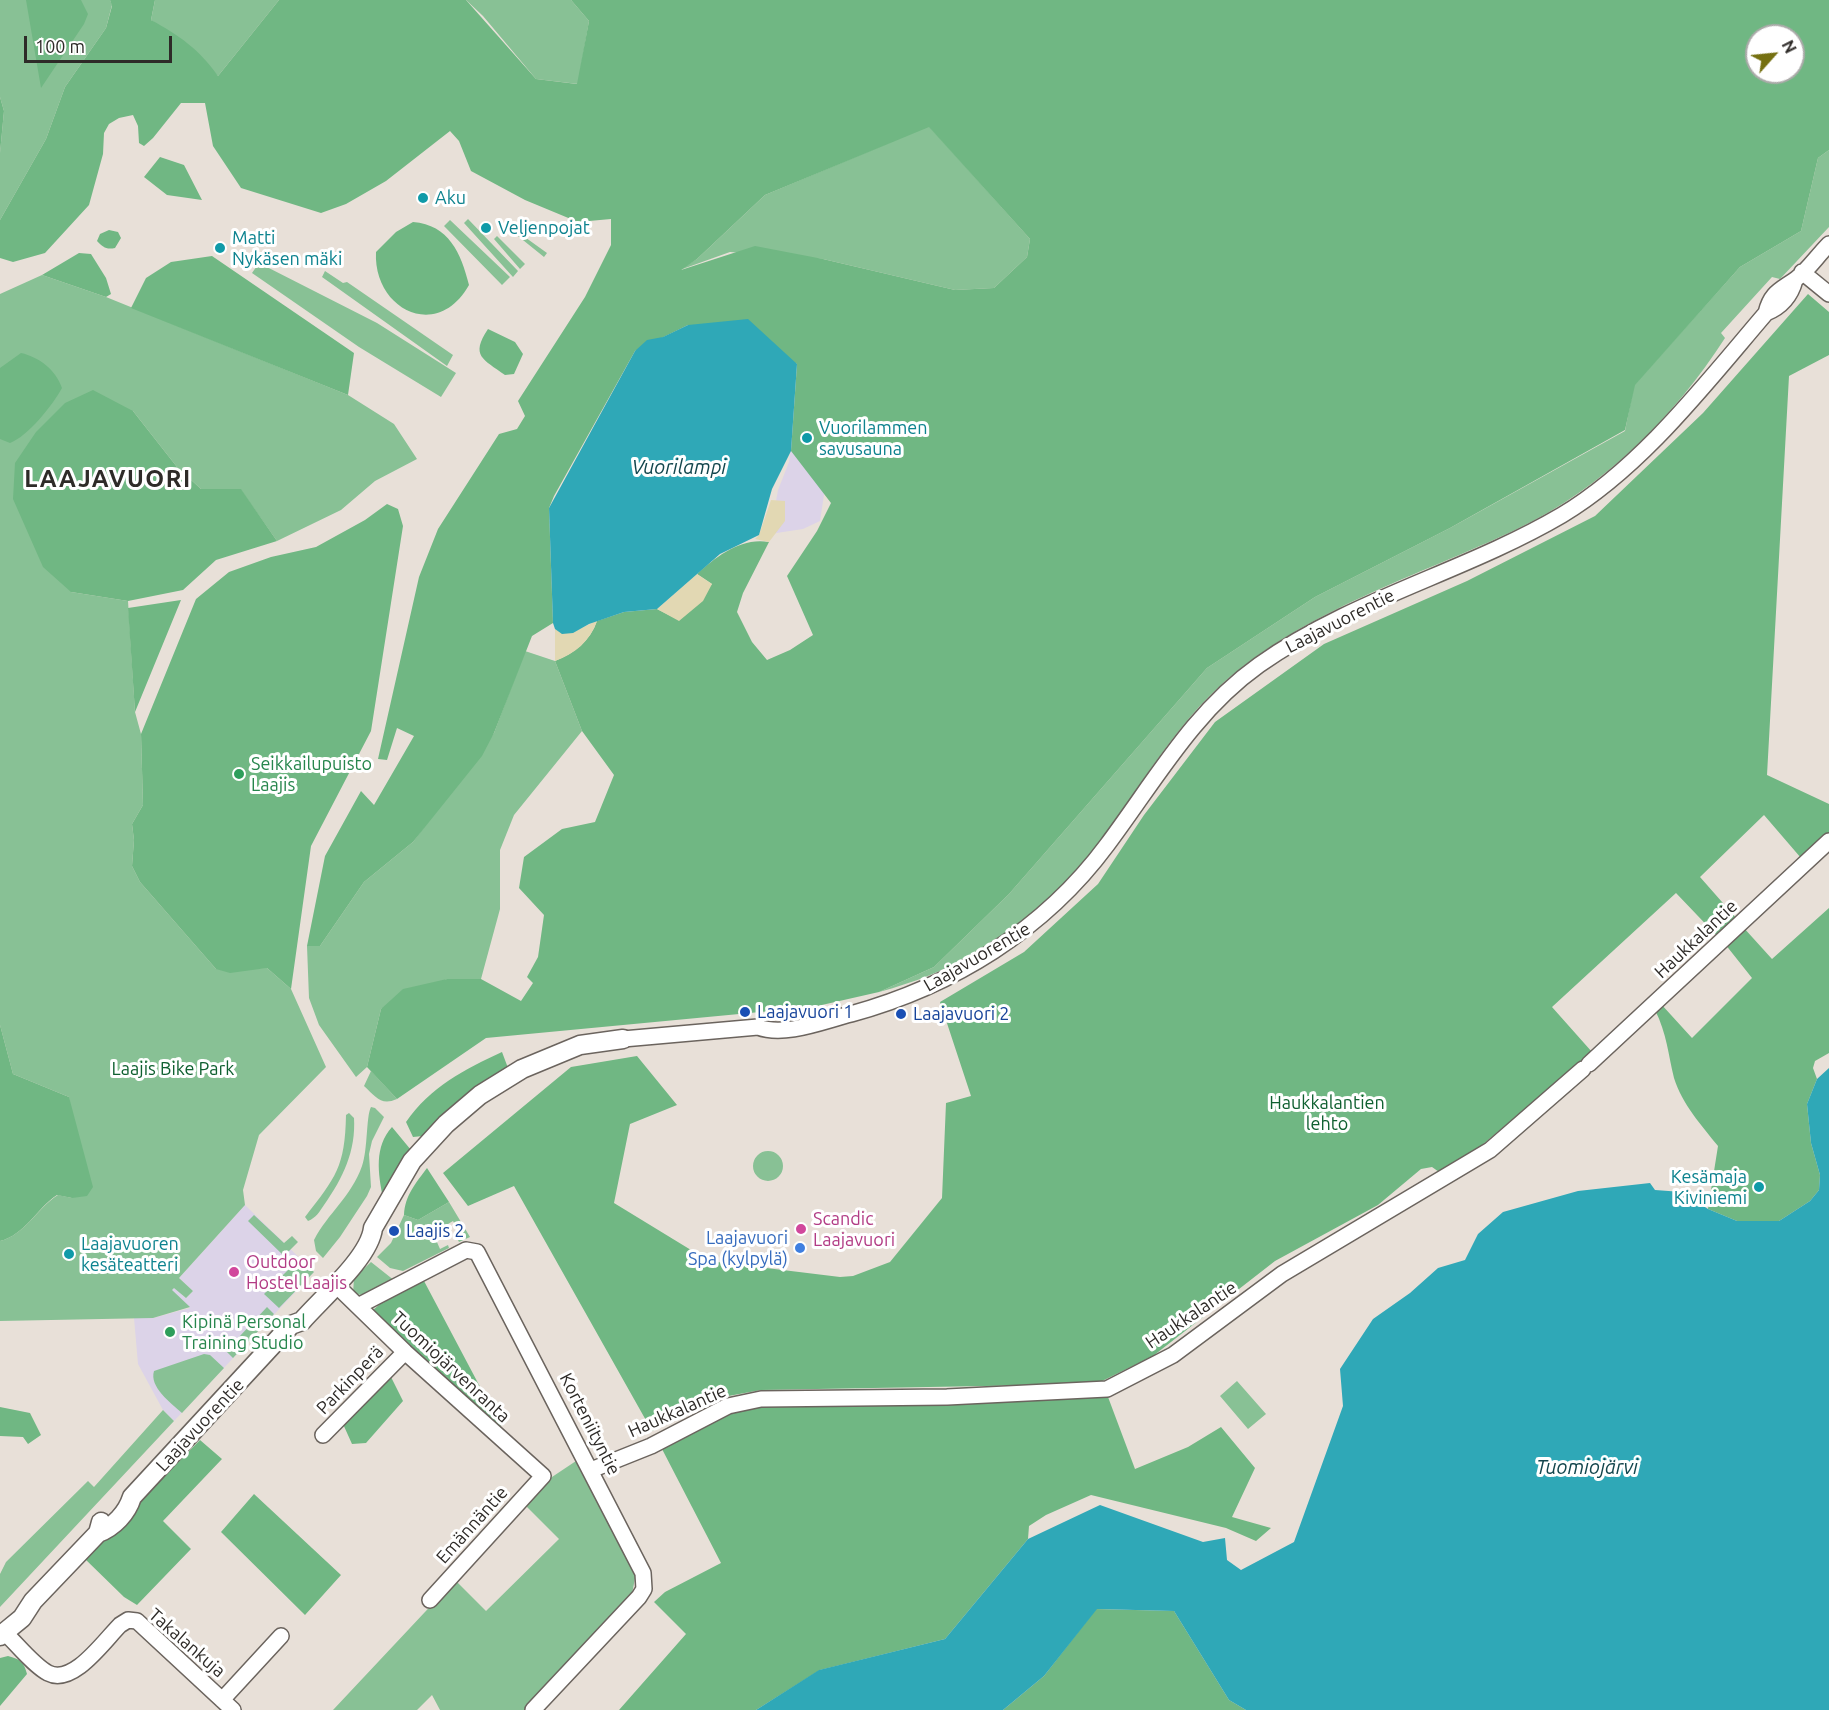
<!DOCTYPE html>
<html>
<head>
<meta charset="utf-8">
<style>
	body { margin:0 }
	#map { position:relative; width:1829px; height:1710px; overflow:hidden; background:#e8e0d8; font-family:Ubuntu,sans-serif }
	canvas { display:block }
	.north { position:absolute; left:1745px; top:24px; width:60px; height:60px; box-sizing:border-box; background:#fff; border:2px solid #abaaa9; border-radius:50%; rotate:63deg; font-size:16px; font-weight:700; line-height:24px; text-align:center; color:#2e2b28 }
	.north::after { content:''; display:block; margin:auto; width:21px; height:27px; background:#757011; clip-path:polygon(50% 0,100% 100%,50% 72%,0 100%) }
	.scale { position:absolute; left:24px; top:36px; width:148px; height:27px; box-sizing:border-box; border:3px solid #2e2b28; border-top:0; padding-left:8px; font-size:18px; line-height:21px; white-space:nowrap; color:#2e2b28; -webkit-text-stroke:4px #fff; paint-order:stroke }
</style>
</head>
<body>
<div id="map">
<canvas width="1829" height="1710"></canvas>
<div class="north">N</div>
<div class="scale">100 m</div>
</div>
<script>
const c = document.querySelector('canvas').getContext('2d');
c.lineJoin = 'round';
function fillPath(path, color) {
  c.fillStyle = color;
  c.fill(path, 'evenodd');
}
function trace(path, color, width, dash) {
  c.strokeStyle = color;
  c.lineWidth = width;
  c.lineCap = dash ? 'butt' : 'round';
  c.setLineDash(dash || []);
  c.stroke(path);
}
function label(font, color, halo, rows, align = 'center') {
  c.font = font + ' Ubuntu,sans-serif';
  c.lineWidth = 6;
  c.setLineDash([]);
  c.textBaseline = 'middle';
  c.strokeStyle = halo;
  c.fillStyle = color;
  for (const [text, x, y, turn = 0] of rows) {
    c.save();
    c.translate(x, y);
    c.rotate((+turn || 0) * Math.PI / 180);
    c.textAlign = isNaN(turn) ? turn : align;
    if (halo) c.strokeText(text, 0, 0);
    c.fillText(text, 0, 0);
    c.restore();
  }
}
fillPath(new Path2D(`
	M795,421L826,482L820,521L803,529L770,534L778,490L789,462Z
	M245,1205L314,1272L174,1421L163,1410L138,1364L134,1318H153L190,1308L171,1290L174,1287L186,1298L193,1291L179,1278Z`), '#dcd3e8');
fillPath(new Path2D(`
	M0,0H110L112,5L106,28L65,87L46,139L0,220V153L4,111L0,97Z
	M155,0H279L218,76L151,20Z
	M466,0H571L589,21L578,84L536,79L483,16Z
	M929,126L1030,239L1027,257L994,288L955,290L823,259L730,252L677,271L697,259L765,195Z
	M1829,150V227L1780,279L1772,277L1721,333L1725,338C1675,416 1602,489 1517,529C1417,577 1306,609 1222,684C1159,741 1123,821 1067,883C1019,937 947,974 879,992L934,967L1009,894L1207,668L1315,597L1450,528L1625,431L1634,385L1740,267L1801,231L1818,158Z
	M468,219L518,271L513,277L464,223Z
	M450,220L510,277L502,285L444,226Z
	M515,230L547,253L544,257L513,232Z
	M497,236L525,264L520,269L494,239Z
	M259,263L377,323L456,373L441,397L359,347L252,273Z
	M325,271L343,283L347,282L453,355L447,366L322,277Z
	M42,275L106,297L348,395L394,424L417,459L375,481L341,510L277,541L241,490L201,489L177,467L133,411L71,592L128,601L135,712L141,734L143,805L132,824L134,840L132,866L140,882L216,969L267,968L291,989L326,1067L259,1135L243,1190L245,1205L179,1278L193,1291L186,1298L174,1288L172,1290L190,1307L153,1318L0,1321V1241C25,1235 37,1208 58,1195L72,1198L69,1097L13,1074L0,1025V294Z
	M525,651L555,661L582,731L514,815L500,850V909L481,979H447L381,1009L367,1067L356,1077L319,1025L309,998L307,946H320L364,882L413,842L494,733Z
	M371,1071L397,1099C381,1106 376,1097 364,1086Z
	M371,1107L375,1108L384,1117L372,1141L369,1154L371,1187L367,1196L340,1237L323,1258L316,1251L314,1240C328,1213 351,1197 362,1166C368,1149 366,1116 371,1107Z
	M349,1113L354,1118C356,1151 343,1178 324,1205C320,1211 316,1218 308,1221L305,1217C336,1177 345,1167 346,1115Z
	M753 1166a15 15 0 1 1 30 0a15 15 0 1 1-30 0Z
	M449,1202L470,1237L459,1242L458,1240L462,1237L453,1221L433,1233L440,1249L448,1245L449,1248L403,1271L390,1268L377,1257L391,1243L404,1215L418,1220Z
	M254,1215L284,1243L292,1236L298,1242L284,1256L248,1221Z
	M300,1258L314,1272L279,1308L264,1294Z
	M371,1262L395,1281L364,1295L353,1294L354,1278Z
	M267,1307L274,1314L233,1358L226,1351Z
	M204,1354L210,1355L224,1368L182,1413C171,1403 149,1387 154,1371Z
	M1237,1381L1266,1414L1248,1429L1220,1396Z
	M163,1410L174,1421L0,1607V1574L6,1562L88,1481L94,1487Z
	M579,1459L636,1573L632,1594L525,1710H440L432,1695L417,1710H333L455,1580L486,1611L559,1539L524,1504L546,1481Z`), '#88c195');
fillPath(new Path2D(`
	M26,0H81L88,14L84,24L41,88Z
	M110,0H155L151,20C179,35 200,50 218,76L279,0H466L536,79L577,84L589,21L571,0H1829V150L1818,158L1801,231L1740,267L1635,385L1625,430L1450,528L1315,597L1207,668L1009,894L934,967L879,992L813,1007L486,1038L397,1099L367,1067L381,1009L403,989L447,979H481L521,1001L533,983L527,977L538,957L544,915L519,888L524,857L562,829L595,822L614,775L582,731L555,661C575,653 590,641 597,621L624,612L657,609L679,620L712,584L697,574C717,556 741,537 769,542L743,593L737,612L752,642L767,660L790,650L813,635L787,576L817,531L831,503L791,451L797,364L688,325L635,351L554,496L549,508L553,623L532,636L494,733L482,756L413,842L364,882L320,946H307L325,856L361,791L374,805L414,736L397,728L387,760L378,759L419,577L438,529L499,434L517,429L525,416L518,401L585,297L611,245V219L578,222L525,200L471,171L459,141L450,131L386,181L346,204L321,213L241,188L213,146L205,103H181L153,138L144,146L139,143L138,126L133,115L119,118L109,124L104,133L103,154L89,205L45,253L13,262L0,258V220L46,139L65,87L106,28L112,6ZM1757,36H1793V72H1757ZM929,127L1030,239L1027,257L994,288L955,290L823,259L755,246L681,270L697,259L765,195Z
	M0,97L4,111L0,153Z
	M160,157L184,165L202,200L167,195L144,177Z
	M413,222C449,225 461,253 469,285C437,342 373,309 376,252L396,232Z
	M109,230L118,232L121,238L115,248C106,250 103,247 97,241L100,234Z
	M79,253L91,254L106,278L111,294L106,297L42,275Z
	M212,256L354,353L348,395L131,308L146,278L171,262Z
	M1808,294L1829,312V355L1789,376L1767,775L1829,804V833L1801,858L1764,815L1700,877L1737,919L1718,937L1676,893L1552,1007L1592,1052L1462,1162L1442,1174L1432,1167L1421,1169L1378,1205L1275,1261L1153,1356L1096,1384L761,1390L723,1397L652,1431L514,1186L468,1206L443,1173L571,1067L637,1056L677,1105L630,1124L614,1203L709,1261L840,1277L853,1276L890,1262L942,1198L946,1103L971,1096L940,1002L1024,952L1098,884L1144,815L1215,722L1324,644L1467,581L1595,516L1703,413Z
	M488,329L515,342L523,354L514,374L505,375C483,359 470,356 488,329Z
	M21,353C39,357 56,370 62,388C53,405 27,437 10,443L0,439V368Z
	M93,390L133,411L177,467L201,489H241L277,541L216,560L183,590L128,601L71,592L43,567L13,499L15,463L36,432L65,403Z
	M387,504L398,509L403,526L371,731L311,846L291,989L267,968L230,973L216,969L140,882L132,866L134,840L132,824L143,805L141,734L196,599L229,572L271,557L316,547L365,520Z
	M181,600L135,712L128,608Z
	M1829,908V1053L1815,1061L1813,1068L1817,1079L1807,1104L1811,1143L1820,1175L1819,1190L1810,1201L1779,1221H1737L1708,1209L1718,1146C1702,1126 1682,1104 1674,1078C1668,1054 1667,1034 1655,1010L1661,1004L1692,1038L1752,978L1725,944L1743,927L1772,959Z
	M0,1025L13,1074L69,1097L93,1187L87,1196L72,1198L57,1195C37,1208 25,1235 0,1241Z
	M502,1052L508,1068L423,1136L413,1137L406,1122C430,1087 465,1069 502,1052Z
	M392,1127L411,1150L383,1198C378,1173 374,1147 392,1127Z
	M427,1168L449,1202L418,1220L404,1215C405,1195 416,1183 427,1168Z
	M424,1281L505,1434L373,1310L380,1304Z
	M389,1373L403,1401L366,1443L352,1444L343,1424Z
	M1108,1397L1135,1469L1188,1447L1221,1427L1255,1468L1232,1517L1271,1528L1256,1541L1226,1528L1091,1495L1046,1515L1029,1526L1028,1539L945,1639L820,1670L756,1710H619L686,1634L654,1602L665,1592L721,1563L662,1449L730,1413L763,1407Z
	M0,1407L30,1413L41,1435L28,1444L23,1437L0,1436Z
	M200,1440L222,1459L163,1521L191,1549L137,1605L124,1597L84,1558Z
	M254,1494L341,1575L305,1615L221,1532Z
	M1096,1609L1174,1611L1229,1700L1246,1710H1003L1044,1676Z
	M8,1656C20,1659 24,1662 27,1674L0,1706V1658Z`), '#70b783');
fillPath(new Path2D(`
	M771,500L785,501V521L769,542L755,539L759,535Z
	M697,574L712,584L703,601L679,621L657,609Z
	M597,621C590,641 575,654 555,661V629C570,639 582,626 597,621Z`), '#e2d8b3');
fillPath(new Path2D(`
	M748,319L797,364L791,451L772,489L759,535L720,554L657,609L624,612L589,624L573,633L562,634L555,629L553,623L549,508L635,351L647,340L663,337L688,325Z
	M1829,1068V1710H1246L1229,1700L1174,1611L1097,1609L1044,1676L1003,1710H756L819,1670L945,1639L1028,1539L1100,1505L1203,1542L1225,1538L1227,1560L1241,1570L1294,1542L1343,1406L1340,1369L1373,1319L1410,1293L1438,1268L1465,1260L1478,1234L1503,1212L1578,1191L1650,1183L1655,1190L1682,1192L1708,1209L1737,1221H1779L1810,1201L1819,1190L1820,1175L1811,1143L1807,1104L1817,1079Z`), '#2fa8b7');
const minor = new Path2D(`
	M1802,272L1829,294
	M1766,313C1781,307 1791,295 1795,280
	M623,1039L758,1027C785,1037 823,1021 851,1014C953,986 1044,930 1107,845C1155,781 1193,712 1259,665C1352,599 1465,572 1562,515C1642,467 1706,383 1766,313C1771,292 1781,290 1796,279C1808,270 1818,255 1829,244
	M1589,1064L1829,841
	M335,1284L405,1352L543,1476L430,1600
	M358,1306L466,1250L477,1252L643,1573L644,1589L639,1597L533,1710
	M323,1435L405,1352
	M591,1470L651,1446L728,1406L761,1399L947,1397L1107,1389L1173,1355L1282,1274L1490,1150L1583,1069
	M4,1632C16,1643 34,1666 48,1673C73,1686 104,1641 120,1625L128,1620L137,1621L233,1710
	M222,1700L281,1636`);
const major = new Path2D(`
	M98,1533C114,1527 127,1513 132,1497L291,1325L302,1321C322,1298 370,1257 373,1228L412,1161L446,1124L480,1095L522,1069L580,1045L623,1039
	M0,1636L22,1618L33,1601L98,1533L101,1522`);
trace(minor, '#6b645e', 18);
trace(major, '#6b645e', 21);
trace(minor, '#fff', 15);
trace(major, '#fff', 18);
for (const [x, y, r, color] of [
	[423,198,6,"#0f9aa8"],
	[486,228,6,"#0f9aa8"],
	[220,248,6,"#0f9aa8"],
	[807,438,6,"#0f9aa8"],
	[239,774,6,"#2e9e5b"],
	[745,1012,6,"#1a4fb4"],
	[901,1014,6,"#1a4fb4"],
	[1759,1187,6,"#0f9aa8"],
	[801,1229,6,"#d1479c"],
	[394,1231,6,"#1a4fb4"],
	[800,1248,6,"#3f7fe0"],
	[69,1254,6,"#0f9aa8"],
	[234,1272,6,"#d1479c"],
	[170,1332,6,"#2e9e5b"]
]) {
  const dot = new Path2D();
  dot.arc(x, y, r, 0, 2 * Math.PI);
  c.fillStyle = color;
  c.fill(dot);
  trace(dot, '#fff', 2);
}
label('18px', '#0d838f', '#fff', [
	["Aku",435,198],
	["Veljenpojat",498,228],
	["Matti",232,238],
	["Nykäsen mäki",232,259],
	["Vuorilammen",819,428],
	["savusauna",819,449],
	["Kesämaja",1747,1177,"right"],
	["Kiviniemi",1747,1198,"right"],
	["Laajavuoren",81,1244],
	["kesäteatteri",81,1265]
], 'left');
label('18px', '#2e2b28', '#fff', [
	["Laajavuorentie",1340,621,-27],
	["Haukkalantie",1696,939,-43],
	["Laajavuorentie",977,957,-30],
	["Haukkalantie",1191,1315,-34],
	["Tuomiojärvenranta",451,1367,43],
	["Parkinperä",350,1380,-46],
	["Haukkalantie",677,1411,-24],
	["Korteniityntie",590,1424,63],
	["Laajavuorentie",200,1425,-47],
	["Emännäntie",472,1525,-48],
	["Takalankuja",187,1643,41]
]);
label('18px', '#27864d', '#fff', [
	["Seikkailupuisto",251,764],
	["Laajis",251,785],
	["Kipinä Personal",182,1322],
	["Training Studio",182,1343]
], 'left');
label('18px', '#164399', '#fff', [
	["Laajavuori 1",757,1012],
	["Laajavuori 2",913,1014],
	["Laajis 2",406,1231]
], 'left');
label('18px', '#0f6030', '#fff', [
	["Laajis Bike Park",173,1069],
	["Haukkalantien",1327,1103],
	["lehto",1327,1124]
]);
label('18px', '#b23c85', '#fff', [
	["Scandic",813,1219],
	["Laajavuori",813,1240],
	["Outdoor",246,1262],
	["Hostel Laajis",246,1283]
], 'left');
label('18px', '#366cbe', '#fff', [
	["Laajavuori",788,1238],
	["Spa (kylpylä)",788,1259]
], 'right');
label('italic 20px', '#13464d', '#fff', [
	["Vuorilampi",679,467],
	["Tuomiojärvi",1587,1467]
]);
c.letterSpacing = '1.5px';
label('bold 24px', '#2e2b28', '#fff', [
	["LAAJAVUORI",108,479]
]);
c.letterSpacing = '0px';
</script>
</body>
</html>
